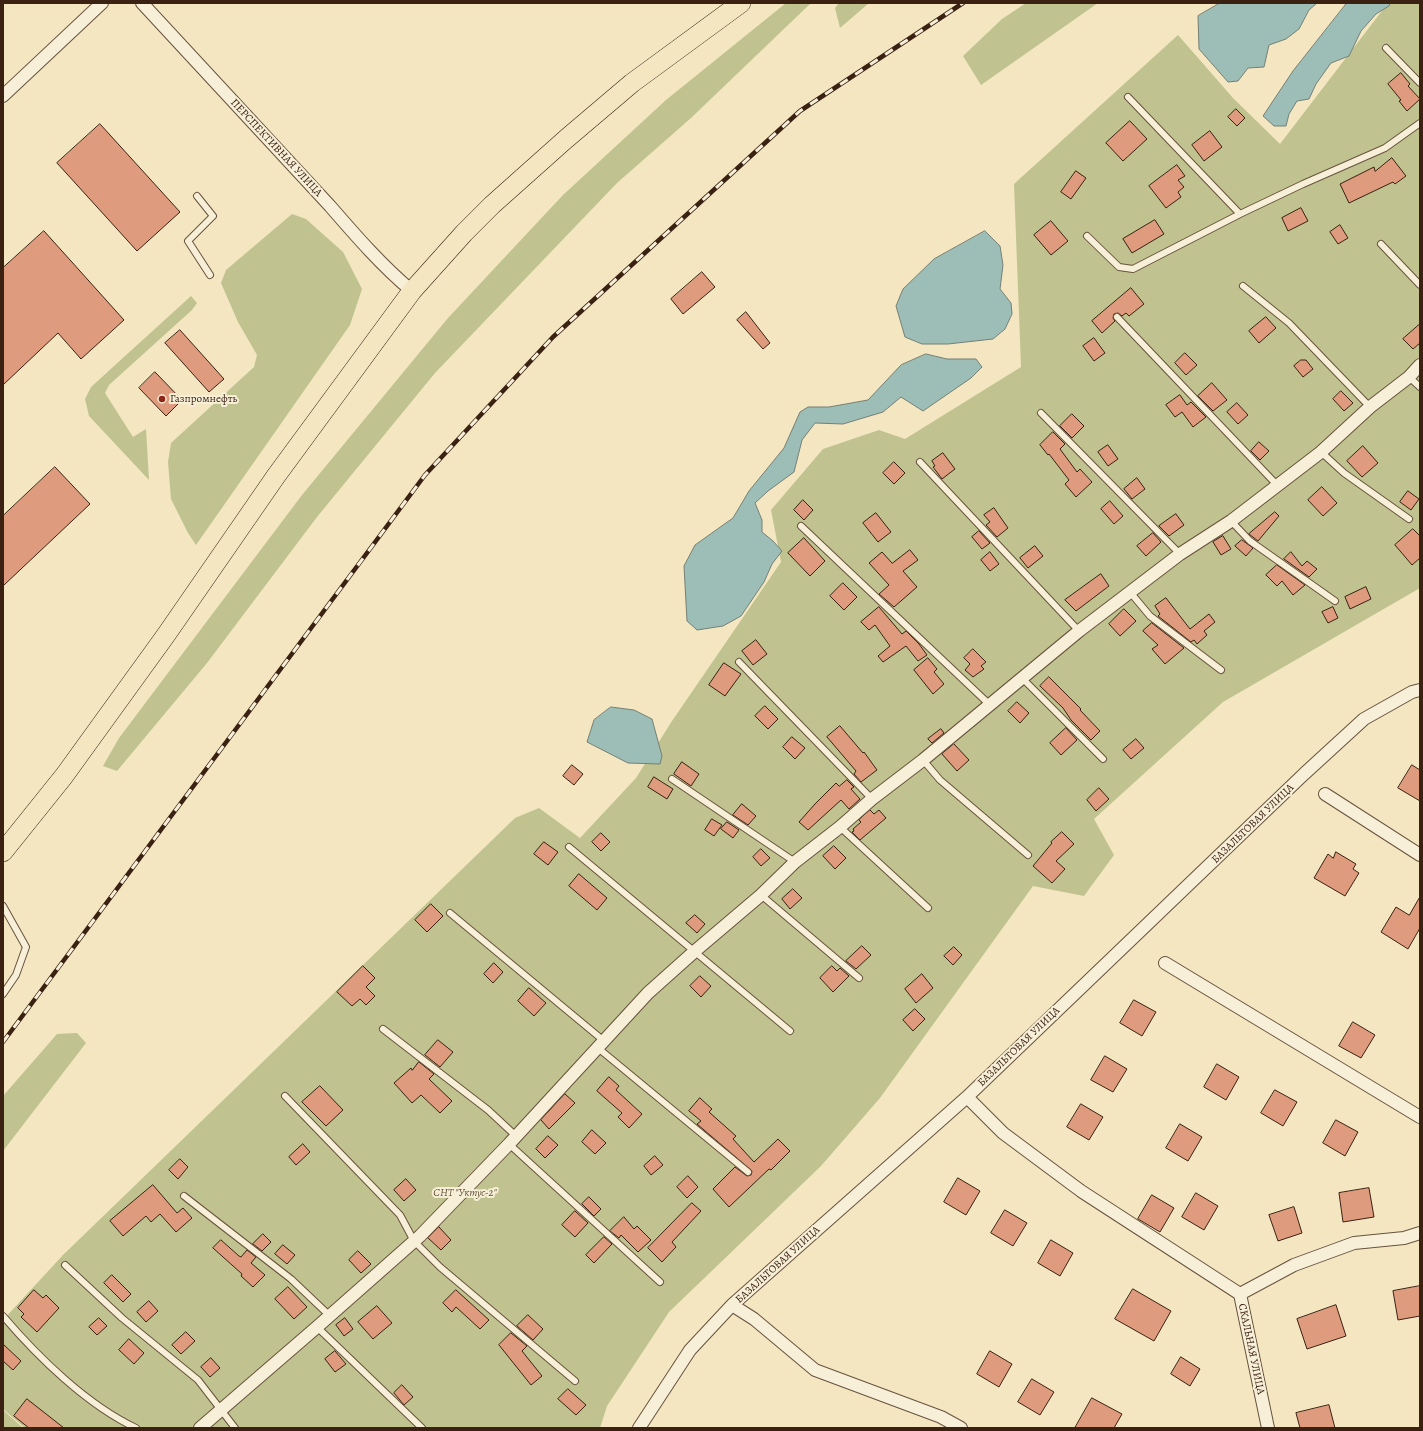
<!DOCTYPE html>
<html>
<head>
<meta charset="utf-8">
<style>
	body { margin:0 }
	#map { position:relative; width:1423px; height:1431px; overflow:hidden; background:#f3e6c1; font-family:Alegreya,serif }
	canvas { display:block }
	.frame { position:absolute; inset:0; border:4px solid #3a2112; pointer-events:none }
</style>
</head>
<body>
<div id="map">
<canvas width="1423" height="1431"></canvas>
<div class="frame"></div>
</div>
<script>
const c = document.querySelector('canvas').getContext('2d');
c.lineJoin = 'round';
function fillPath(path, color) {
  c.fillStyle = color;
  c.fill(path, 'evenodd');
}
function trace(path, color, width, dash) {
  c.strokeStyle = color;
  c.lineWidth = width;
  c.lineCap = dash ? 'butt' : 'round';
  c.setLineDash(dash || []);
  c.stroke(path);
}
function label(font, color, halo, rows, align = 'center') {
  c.font = font + ' Alegreya,serif';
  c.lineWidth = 4;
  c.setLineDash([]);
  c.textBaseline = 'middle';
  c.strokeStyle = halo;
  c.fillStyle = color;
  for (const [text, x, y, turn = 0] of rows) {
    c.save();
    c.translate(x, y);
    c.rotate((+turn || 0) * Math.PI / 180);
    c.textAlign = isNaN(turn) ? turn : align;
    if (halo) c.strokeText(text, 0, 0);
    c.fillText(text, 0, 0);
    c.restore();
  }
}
fillPath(new Path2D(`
	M786,3H811L691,118L617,183L435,373L317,517L207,663L117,771L103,766L119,738L302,495L448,318L563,195L666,100Z
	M839,3H869L840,28L835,8Z
	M1026,3H1098L981,85L963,56L1002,19Z
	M1388,3H1420V588L1223,702L1094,819L1114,855L1084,896L1033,886L880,1098L821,1166L669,1312L607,1406L600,1428H25L3,1409V1320L63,1255L515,818L539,808L580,838L636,778L672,721L781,562L771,510L823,449L879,430L905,439L1021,367L1014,184L1178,35L1233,98L1280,144Z
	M292,214L306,219L343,252L362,289L350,325L196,545L188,533L171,499L168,462L171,443L254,367L257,355L238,322L221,283L226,270Z
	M191,296L197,303L192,310L109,385L105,393L133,437L146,429L149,480L89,416L85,399L91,387Z
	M77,1033L86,1043L3,1151V1096L57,1034Z
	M3,1410L23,1428H3Z`), '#c0c38f');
const water = new Path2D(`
	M1220,3H1317L1309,10L1299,29L1286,39L1269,45L1264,67L1248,68L1238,81L1228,82L1199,49L1198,16Z
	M1347,3H1390L1389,6L1376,14L1361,31L1349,56L1331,63L1316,84L1309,99L1297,101L1289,114L1286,126H1274L1263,116L1293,71Z
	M985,231L1000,246L1003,265L1000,289L1011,303L1012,314L1005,329L993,339L948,344H922L905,337L896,306L903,289L934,259Z
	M926,354L947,359H976L982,367L971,378L923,411L901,397L883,412L843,424L815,423L802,440L794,472L768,491L755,503L762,520V532L773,541L782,551L772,564L764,582L741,616L723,626L697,630L687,621L684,566L695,545L733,518L749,491L784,448L800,412L808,407H829L868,400L901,365Z
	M611,707L634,710L652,719L662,756L660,764L628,763L587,742L594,720Z`);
fillPath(water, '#9cbeb7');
trace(water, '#757f75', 1);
const building = new Path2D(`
	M1401,73L1410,84L1408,86L1420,99L1407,111L1399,101L1401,100L1388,84Z
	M1236,109L1245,118L1237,126L1228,117Z
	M1130,121L1147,139L1123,161L1106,143Z
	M100,124L180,212L137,251L57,163Z
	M1210,131L1222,147L1204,161L1192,145Z
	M1392,158L1406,176L1395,184L1393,182L1349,203L1340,184L1374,167L1375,171Z
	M1177,165L1185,176L1178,180L1184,187L1178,192L1181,197L1166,208L1149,186Z
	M1076,171L1086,178L1071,199L1061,192Z
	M1301,208L1308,221L1288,231L1282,218Z
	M1155,220L1164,234L1132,253L1123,239Z
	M1051,221L1068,241L1051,255L1034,235Z
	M1340,225L1348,238L1338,244L1330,232Z
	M44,231L124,320L81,359L58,333L3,385V268Z
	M702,272L715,287L683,314L671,299Z
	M1131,288L1144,304L1129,316L1126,313L1122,316L1118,313L1114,314L1113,318L1115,321L1102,333L1092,321Z
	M746,312L770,343L763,349L737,320Z
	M1266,317L1276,328L1259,343L1249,331Z
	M1420,324V343L1413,349L1403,339Z
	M180,330L224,379L209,392L165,343Z
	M1094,338L1105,353L1094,361L1083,346Z
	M1185,353L1197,365L1186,375L1175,363Z
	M1301,360H1306L1313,369L1303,377L1294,366Z
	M155,372L182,400L166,416L139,388Z
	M1212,383L1227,400L1213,411L1198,396Z
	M1341,391L1353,403L1344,411L1333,399Z
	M1180,395L1187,405L1191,402L1206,417L1193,427L1182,412L1175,417L1166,405Z
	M1237,403L1248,415L1238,424L1227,412Z
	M1072,414L1084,426L1072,438L1060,426Z
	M1053,432L1065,444L1060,449L1077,472L1080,469L1092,482L1076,497L1065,484L1069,480L1049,454L1048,455L1040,445Z
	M1259,442L1269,451L1260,460L1251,451Z
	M1108,445L1118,459L1108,466L1098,452Z
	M1363,446L1378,463L1362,477L1347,461Z
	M943,453L955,469L942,479L933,467L935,466L932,461Z
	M894,462L905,473L894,484L883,473Z
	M55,467L90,504L3,586V516Z
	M1137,478L1145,489L1132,499L1124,489Z
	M1322,487L1337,503L1323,516L1308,500Z
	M1408,491L1419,499L1411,510L1400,502Z
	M803,500L813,510L804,520L794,510Z
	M1110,501L1123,516L1114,524L1101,509Z
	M994,508L1008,528L997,537L986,525L990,522L984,515Z
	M1275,512L1279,516L1258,541L1249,534Z
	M876,513L891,532L878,542L863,523Z
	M1176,514L1184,525L1169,536L1159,526Z
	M1413,529L1420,536V558L1412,565L1395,545Z
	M979,531L990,543L982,549L972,537Z
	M1153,533L1161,542L1146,556L1137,546Z
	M1223,536L1231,549L1221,555L1213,542Z
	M804,538L825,561L810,576L788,553Z
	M1242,540L1253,548L1246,556L1235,546Z
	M1035,546L1043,556L1028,568L1020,558Z
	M910,550L918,560L903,571L917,587L894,607L879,594L889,585L869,563L882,552L892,563Z
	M990,552L999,564L990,571L981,560Z
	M1291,552L1302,566L1307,561L1317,569L1309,577L1284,559Z
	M1277,565L1305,585L1293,595L1282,581L1277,586L1266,575Z
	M1101,574L1109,586L1076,611L1065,600Z
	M843,583L857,597L844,610L830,596Z
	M1366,587L1371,599L1350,609L1345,597Z
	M1166,598L1190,629L1209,614L1215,622L1204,631L1207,635L1197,644L1194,640L1191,642L1158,616L1160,614L1155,606Z
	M879,607L902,634L906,631L919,644L927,655L918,661L906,646L883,662L878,656L890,646L875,625L869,630L861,622Z
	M1333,607L1338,618L1328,623L1322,612Z
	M1124,609L1136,621L1120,636L1109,624Z
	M1152,623L1184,648L1165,664L1152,649L1158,645L1143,631Z
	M756,640L767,654L753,665L742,651Z
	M973,649L986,662L981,666L984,669L973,677L965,670L970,664L964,658Z
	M928,658L937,669L934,672L944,684L933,694L914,670Z
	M724,663L741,674L725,696L709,685Z
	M1049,677L1081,709L1080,710L1100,731L1091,740L1071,720L1063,708L1040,686Z
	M1017,702L1029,713L1020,723L1008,711Z
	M765,706L778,719L768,729L755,716Z
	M840,726L863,753L864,752L877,770L861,782L854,774L856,771L827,737Z
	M1066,728L1077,740L1061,755L1050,743Z
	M941,729L944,733L932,743L928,739Z
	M792,737L805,748L795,759L783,747Z
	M1136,739L1144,748L1131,759L1123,750Z
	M954,744L969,760L957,771L942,754Z
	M682,762L699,774L691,786L674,774Z
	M572,765L583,774L574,785L563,776Z
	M1412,765L1420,770V801L1398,788Z
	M654,777L673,789L667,799L648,787Z
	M847,780L854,787L851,789L860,799L849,809L841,800L808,830L799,822L815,804L836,783L839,786Z
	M1099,788L1109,799L1096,811L1087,800Z
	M742,804L756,816L748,825L733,815Z
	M870,810L874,814L879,810L886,818L860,840L852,832L854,831L853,829L861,822L859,820Z
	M712,819L722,825L714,836L705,830Z
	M727,822L739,830L733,838L721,829Z
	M1062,832L1074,844L1056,861L1065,869L1052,883L1033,866L1052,843L1051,842Z
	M601,833L610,842L601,851L592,842Z
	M544,842L558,852L548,865L534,854Z
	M834,846L846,858L835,869L823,856Z
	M761,849L770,858L761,866L753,857Z
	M1336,852L1356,864L1353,869L1359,873L1345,896L1314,878L1328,854L1333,858Z
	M579,874L607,898L597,910L569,886Z
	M793,889L802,898L790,909L782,899Z
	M1420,897V928L1408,949L1381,932L1396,907L1409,915Z
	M431,904L443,916L427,932L415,920Z
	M695,915L705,924L697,933L686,923Z
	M862,946L871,955L856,969L846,961Z
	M954,947L962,955L953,965L944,956Z
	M494,963L503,972L493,983L484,974Z
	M363,966L375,978L366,987L375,996L366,1005L360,999L352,1006L337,992Z
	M832,966L837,971L840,968L849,976L833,992L820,978Z
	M922,974L933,988L916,1003L905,989Z
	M700,976L711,986L701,997L690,986Z
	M529,988L546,1003L534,1016L518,1001Z
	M1134,1000L1156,1012L1142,1036L1120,1023Z
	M915,1009L925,1019L913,1031L903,1020Z
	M1353,1022L1375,1035L1361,1058L1339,1046Z
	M438,1040L453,1052L440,1067L425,1055Z
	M1105,1056L1127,1069L1113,1092L1091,1080Z
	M419,1062L434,1074L429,1079L452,1101L440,1113L421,1095L412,1103L394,1083L411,1068L412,1070Z
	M1217,1064L1239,1077L1226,1100L1204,1087Z
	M609,1077L619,1086L616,1090L642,1114L629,1128L618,1117L622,1113L597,1091Z
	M320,1086L343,1110L326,1126L302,1102Z
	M1275,1090L1297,1102L1283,1126L1261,1113Z
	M565,1094L575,1103L549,1129L541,1120Z
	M700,1098L712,1109L709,1112L736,1136L733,1139L754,1162L778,1139L790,1151L771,1170L769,1169L729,1207L713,1189L735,1167L747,1176L751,1175L752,1171L697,1124L701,1121L689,1111Z
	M1081,1104L1103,1117L1089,1140L1067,1127Z
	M1336,1120L1358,1132L1345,1156L1323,1143Z
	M1180,1124L1202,1137L1188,1161L1166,1148Z
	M592,1130L606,1143L595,1154L582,1142Z
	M548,1136L558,1145L545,1158L536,1149Z
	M303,1144L310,1152L296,1165L289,1157Z
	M655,1156L663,1165L651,1175L644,1166Z
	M180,1159L188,1167L178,1179L169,1170Z
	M688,1176L698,1187L687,1198L677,1187Z
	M958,1178L980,1191L966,1215L944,1202Z
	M406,1179L416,1190L404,1201L394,1190Z
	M153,1185L177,1213L183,1208L192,1218L176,1232L160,1214L151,1222L146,1216L123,1236L110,1221Z
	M1369,1188L1374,1217L1343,1222L1339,1193Z
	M1196,1193L1218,1206L1204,1230L1182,1217Z
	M1152,1195L1174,1208L1160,1232L1138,1219Z
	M589,1197L601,1209L594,1216L582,1204Z
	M692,1203L701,1211L672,1242L676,1247L662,1262L648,1248Z
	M1294,1207L1302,1233L1278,1241L1269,1215Z
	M1005,1210L1027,1223L1013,1246L991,1233Z
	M575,1211L588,1223L575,1237L562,1225Z
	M624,1217L634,1229L637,1226L651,1240L638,1252L621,1235L619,1238L610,1231Z
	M439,1227L451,1240L441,1250L428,1238Z
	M263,1234L271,1242L262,1251L253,1244Z
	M604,1237L612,1244L594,1263L586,1255Z
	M221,1240L239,1256L241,1257L247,1250L256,1257L251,1263L265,1275L253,1287L241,1276L242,1274L213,1248Z
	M1051,1240L1073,1253L1060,1276L1038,1263Z
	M283,1245L295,1255L287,1264L275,1254Z
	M358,1251L371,1264L361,1273L349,1260Z
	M112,1275L131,1294L123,1302L104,1283Z
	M1420,1286V1316L1398,1320L1393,1291Z
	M288,1287L307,1307L294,1319L275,1299Z
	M1133,1289L1171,1311L1154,1341L1115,1319Z
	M34,1290L43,1298L46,1295L59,1308L37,1332L21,1317L24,1314L18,1308Z
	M456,1290L489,1320L480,1329L456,1307L452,1312L443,1303Z
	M149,1301L158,1311L146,1322L137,1312Z
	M1336,1305L1346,1336L1307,1349L1297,1319Z
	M377,1306L392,1323L373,1339L358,1322Z
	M528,1315L543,1329L533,1340L517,1326Z
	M99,1318L107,1326L97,1335L89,1327Z
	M345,1318L353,1329L344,1336L336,1325Z
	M186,1332L195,1341L181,1354L172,1345Z
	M511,1333L527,1346L522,1351L542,1376L531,1385L499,1345Z
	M129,1339L144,1353L134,1364L119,1350Z
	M3,1344L21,1361L13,1370L3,1361Z
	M335,1351L346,1364L335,1372L325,1359Z
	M990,1351L1012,1364L999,1387L977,1374Z
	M1181,1357L1200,1369L1190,1386L1171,1374Z
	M211,1358L220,1368L210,1377L201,1367Z
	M1032,1379L1054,1392L1040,1415L1018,1402Z
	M402,1385L413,1397L404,1405L394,1393Z
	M568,1389L586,1405L576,1415L558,1399Z
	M1092,1398L1122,1414L1114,1428H1075Z
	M27,1399L64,1428H29L14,1416Z
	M1329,1405L1335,1428H1300L1296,1413Z`);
fillPath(building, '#de9b7d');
trace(building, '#3a2112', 1);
const lane = new Path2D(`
	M1386,48L1420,83
	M1128,97L1240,214L1303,184L1385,148L1420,123
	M197,196L213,216L188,241L210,275
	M1087,236L1119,267L1133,269L1240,214
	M1381,244L1420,285
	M1243,286L1289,323L1370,407
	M1117,317L1278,486
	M1409,377L1420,387
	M1041,413L1180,554
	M1321,452L1344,473L1409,519
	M920,462L1079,631
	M1231,521L1250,541L1335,601
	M801,526L990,705
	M1130,592L1150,616L1221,670
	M739,662L872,799
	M1022,678L1103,759
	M923,760L940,780L1028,855
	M672,779L795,862
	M840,827L928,908
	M569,847L790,1031
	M761,895L859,978
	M3,906L26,947L16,975L3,994
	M450,913L604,1041
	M383,1029L488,1110L516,1136
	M598,1048L748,1172
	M285,1096L400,1215L414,1241L440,1267L575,1381
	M509,1144L660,1282
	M184,1196L291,1279L330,1316
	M65,1265L122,1318L198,1380L235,1428
	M3,1316C38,1357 87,1405 136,1428
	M317,1327L422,1428`);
const street = new Path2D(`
	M142,3L330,206C356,236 382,266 412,291
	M3,96L102,3
	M1325,794L1420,855
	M1165,963L1420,1117
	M967,1097L1003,1133L1081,1191L1240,1294
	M1240,1294L1294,1265L1354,1243L1404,1238L1420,1233
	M1240,1294L1268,1428
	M732,1305L754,1319L815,1370L941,1417L961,1428
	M200,1428L317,1327L420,1236L509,1144L648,993L695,951L761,895L795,862L840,827L872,799L923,760L1079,631L1180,554L1231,521L1321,452L1370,407L1409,377L1420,365
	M639,1428L690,1350L732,1305L967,1097L1304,774L1364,719L1412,692L1420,690`);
const primary = new Path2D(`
	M3,852L64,776L166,635L276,476L412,291L464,233L492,205L566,139L632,83L741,3`);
trace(lane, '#68523e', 8);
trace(street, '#68523e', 14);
trace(primary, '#3a2112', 20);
trace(lane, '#f7efd7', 6);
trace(street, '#f7efd7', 12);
trace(primary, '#f3e6c1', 19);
const rail = new Path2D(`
	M3,1042L425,475L553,337L800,111L963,3`);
trace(rail, '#3a2112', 4.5);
trace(rail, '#f7efd7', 3, [9]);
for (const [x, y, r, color] of [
	[162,399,4,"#8f2418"]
]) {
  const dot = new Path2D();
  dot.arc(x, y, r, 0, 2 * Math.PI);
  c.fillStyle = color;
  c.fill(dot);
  trace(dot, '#f7efd7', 1.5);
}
label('11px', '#3a2112', '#f7efd7', [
	["ПЕРСПЕКТИВНАЯ УЛИЦА",276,148,47],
	["БАЗАЛЬТОВАЯ УЛИЦА",1253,824,-44],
	["БАЗАЛЬТОВАЯ УЛИЦА",1019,1047,-44],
	["БАЗАЛЬТОВАЯ УЛИЦА",778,1265,-42],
	["СКАЛЬНАЯ УЛИЦА",1251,1349,78]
]);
label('11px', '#3a2112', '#f7efd7', [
	["Газпромнефть",170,399]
], 'left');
label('italic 11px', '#625238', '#f7efd7', [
	["СНТ \"Уктус-2\"",465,1193]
]);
</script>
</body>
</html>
